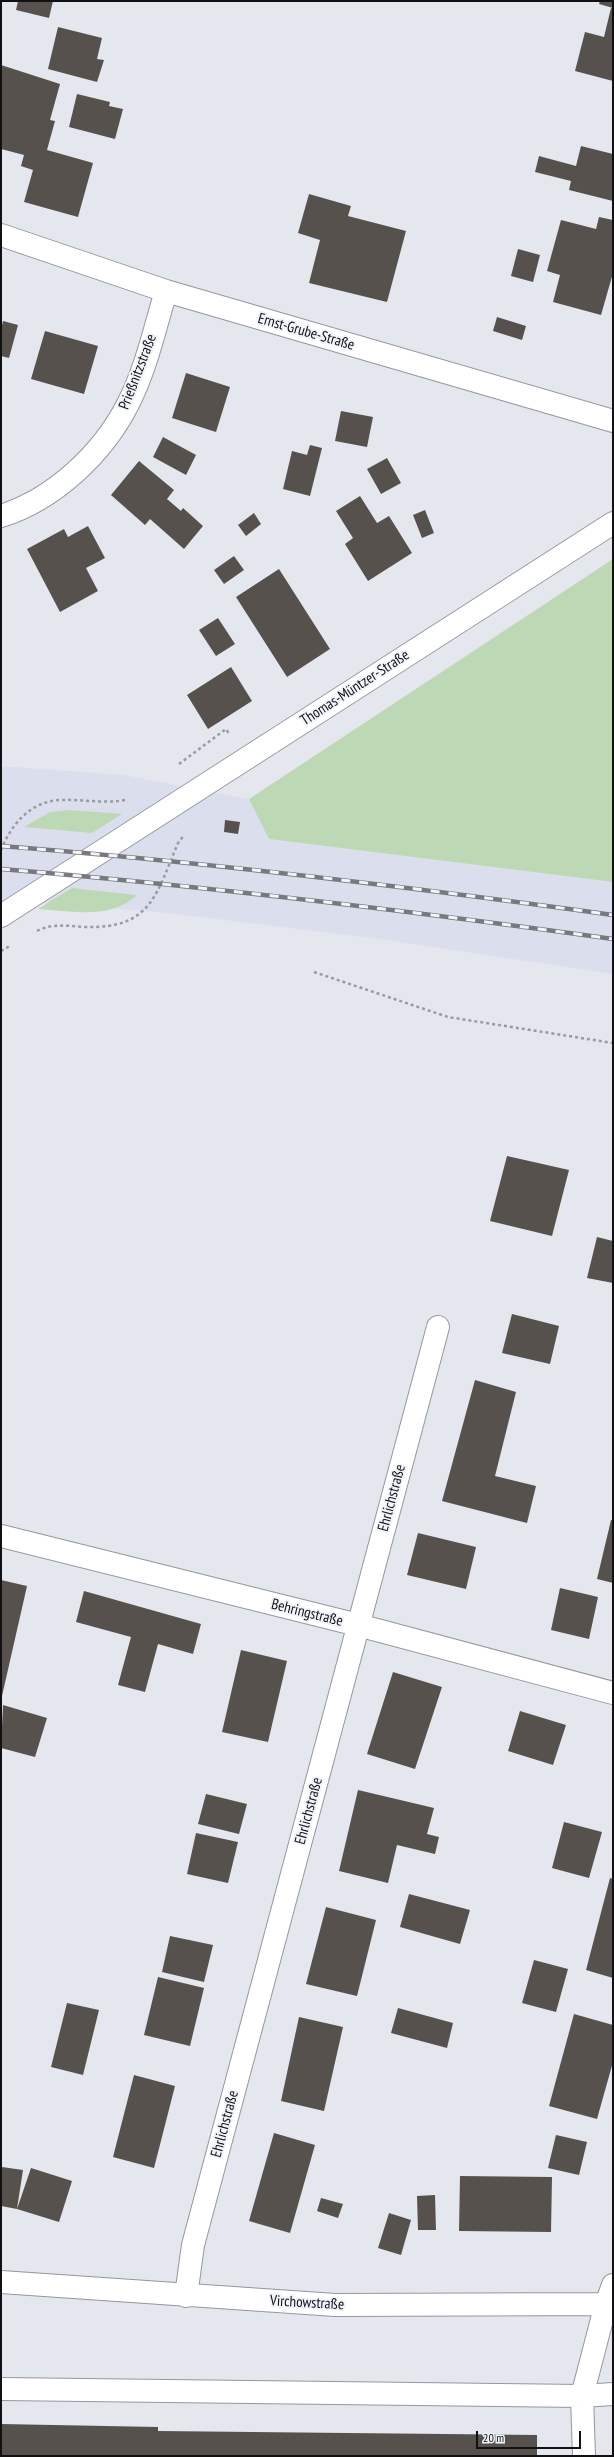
<!DOCTYPE html>
<html>
<head>
<meta charset="utf-8">
<style>
	body { margin:0 }
	#map { position:relative; width:614px; height:2457px; overflow:hidden; background:#e5e7ee; font-family:"PT Sans Narrow",sans-serif }
	canvas { display:block }
	.frame { position:absolute; inset:0; border:2px solid #111114; pointer-events:none }
	.scale { position:absolute; left:476px; top:2431px; width:105px; height:18px; box-sizing:border-box; border:2px solid #111114; border-top:0; padding-left:5px; font-size:12px; line-height:14px; white-space:nowrap; color:#111114; -webkit-text-stroke:3px #f2f4fc; paint-order:stroke }
</style>
</head>
<body>
<div id="map">
<canvas width="614" height="2457"></canvas>
<div class="frame"></div>
<div class="scale">20 m</div>
</div>
<script>
const c = document.querySelector('canvas').getContext('2d');
c.lineJoin = 'round';
function fillPath(path, color) {
  c.fillStyle = color;
  c.fill(path, 'evenodd');
}
function trace(path, color, width, dash) {
  c.strokeStyle = color;
  c.lineWidth = width;
  c.lineCap = dash ? 'butt' : 'round';
  c.setLineDash(dash || []);
  c.stroke(path);
}
function label(font, color, halo, rows, align = 'center') {
  c.font = font + ' "PT Sans Narrow",sans-serif';
  c.lineWidth = 4;
  c.setLineDash([]);
  c.textBaseline = 'middle';
  c.strokeStyle = halo;
  c.fillStyle = color;
  for (const [text, x, y, turn = 0] of rows) {
    c.save();
    c.translate(x, y);
    c.rotate((+turn || 0) * Math.PI / 180);
    c.textAlign = isNaN(turn) ? turn : align;
    if (halo) c.strokeText(text, 0, 0);
    c.fillText(text, 0, 0);
    c.restore();
  }
}
fillPath(new Path2D(`
	M1,766L124,775L249,799L269,839L613,882V974L379,939L159,912L1,900Z`), '#dbdeed');
fillPath(new Path2D(`
	M613,559V882L269,839L249,799Z
	M69,810L122,814L92,833L24,827L50,812Z
	M72,888L137,895C110,920 72,911 38,909Z`), '#bdd8b5');
fillPath(new Path2D(`
	M18,1H53L49,18L16,10Z
	M600,1H613V8L599,4Z
	M611,8L613,9V81L575,71L585,32L604,37Z
	M58,27L102,38L97,59L104,60L97,82L48,69Z
	M1,65L60,84L50,120L55,121L47,150L93,163L78,217L24,202L33,170L21,166L24,155L1,149Z
	M77,94L110,102L109,106L123,109L115,139L69,127Z
	M581,146L613,154V201L569,190L571,181L535,172L539,156L576,166Z
	M309,194L351,206L348,216L406,231L387,302L309,283L320,240L298,233Z
	M599,217L613,220V273L601,315L553,302L560,275L547,271L561,220L596,229Z
	M518,249L540,255L533,282L511,276Z
	M497,317L526,326L522,340L493,331Z
	M3,321L18,325L9,358L1,356V330Z
	M45,331L98,346L84,394L31,379Z
	M186,373L230,387L216,432L172,418Z
	M341,411L373,417L367,447L335,441Z
	M163,437L196,455L186,475L153,457Z
	M310,445L322,448L310,496L283,489L292,451L307,455Z
	M387,458L401,483L381,494L367,469Z
	M139,461L174,490L167,499L181,511L183,508L203,526L184,549L150,519L145,525L111,495Z
	M360,496L377,523L389,516L412,553L368,581L345,544L353,538L336,511Z
	M425,510L434,533L422,538L413,515Z
	M254,513L261,524L246,536L238,525Z
	M88,526L105,558L86,568L98,591L60,612L27,549L64,529L68,537Z
	M234,556L244,570L224,584L214,570Z
	M279,569L330,649L287,677L236,597Z
	M218,618L235,644L216,656L199,630Z
	M231,667L252,701L208,729L187,695Z
	M225,820L240,822L238,834L224,832Z
	M507,1156L569,1170L552,1236L490,1221Z
	M597,1237L613,1241V1283L587,1278Z
	M512,1314L559,1326L550,1364L502,1353Z
	M475,1380L516,1392L495,1476L536,1486L527,1523L442,1501Z
	M611,1520H613V1583L597,1579Z
	M418,1533L476,1547L466,1589L407,1575Z
	M1,1580L27,1586L2,1696H1Z
	M560,1588L598,1597L589,1639L551,1630Z
	M84,1591L201,1624L193,1654L158,1644L145,1692L118,1685L131,1637L76,1622Z
	M241,1650L287,1661L268,1742L222,1732Z
	M393,1672L442,1687L415,1769L367,1754Z
	M3,1705L47,1718L35,1757L1,1748Z
	M520,1711L566,1725L553,1765L508,1751Z
	M358,1790L434,1808L427,1834L439,1837L435,1854L397,1845L388,1883L339,1871Z
	M206,1794L247,1804L239,1834L198,1824Z
	M564,1822L602,1832L589,1878L552,1868Z
	M196,1833L238,1842L228,1883L187,1874Z
	M610,1878L613,1879V1978L586,1970Z
	M409,1894L470,1910L460,1944L400,1927Z
	M326,1907L376,1920L357,1996L306,1984Z
	M170,1936L213,1945L204,1982L162,1972Z
	M534,1960L568,1969L556,2012L522,2003Z
	M158,1977L204,1988L190,2046L144,2035Z
	M67,2003L99,2010L83,2075L51,2067Z
	M398,2008L453,2023L447,2048L391,2033Z
	M574,2014L613,2025V2062L597,2119L549,2106Z
	M299,2017L343,2027L324,2111L281,2101Z
	M134,2075L175,2086L154,2168L113,2157Z
	M274,2133L315,2145L290,2233L249,2221Z
	M556,2135L587,2142L579,2175L548,2168Z
	M2,2167L23,2170L17,2209L1,2206Z
	M31,2168L72,2181L59,2222L17,2209Z
	M460,2176L552,2177L551,2232L459,2231Z
	M435,2195L436,2230H418L417,2196Z
	M321,2198L343,2204L338,2218L317,2211Z
	M389,2213L411,2220L401,2255L378,2248Z
	M1,2424L158,2427V2431L537,2435V2456H1Z`), '#57514d');
const minor = new Path2D(`
	M1,235L166,291L613,421
	M1,516C55,499 103,453 128,404C146,369 155,328 166,291
	M1,1536L358,1625L613,1693
	M1,2282L335,2305L613,2304
	M186,2296L193,2245L438,1327
	M1,2389L582,2396L613,2394
	M584,2456L582,2396L606,2304L613,2285`);
const major = new Path2D(`
	M1,916L613,523`);
trace(minor, '#95979e', 24);
trace(major, '#95979e', 24);
trace(new Path2D(`
	M179,764L226,729L229,734
	M1,850C11,825 30,801 61,800C82,799 103,804 125,800
	M37,931C52,923 68,926 85,927C153,929 156,893 179,841L185,835
	M1,951L10,946
	M314,972L448,1017L613,1043`), '#9a9ba1', 2.5, [3, 3]);
trace(minor, '#fff', 22);
trace(major, '#fff', 22);
const rail = new Path2D(`
	M1,846C206,862 410,887 613,915
	M1,869C205,886 410,911 613,939`);
trace(rail, '#78797e', 4.5);
trace(rail, '#f2f4fc', 3, [9]);
label('15px', '#111114', '#f2f4fc', [
	["Ernst-Grube-Straße",306,332,16],
	["Prießnitzstraße",138,372,-69],
	["Thomas-Müntzer-Straße",355,688,-33],
	["Ehrlichstraße",392,1498,-75],
	["Behringstraße",307,1613,14],
	["Ehrlichstraße",309,1811,-75],
	["Ehrlichstraße",225,2124,-75],
	["Virchowstraße",307,2303,3]
]);
</script>
</body>
</html>
